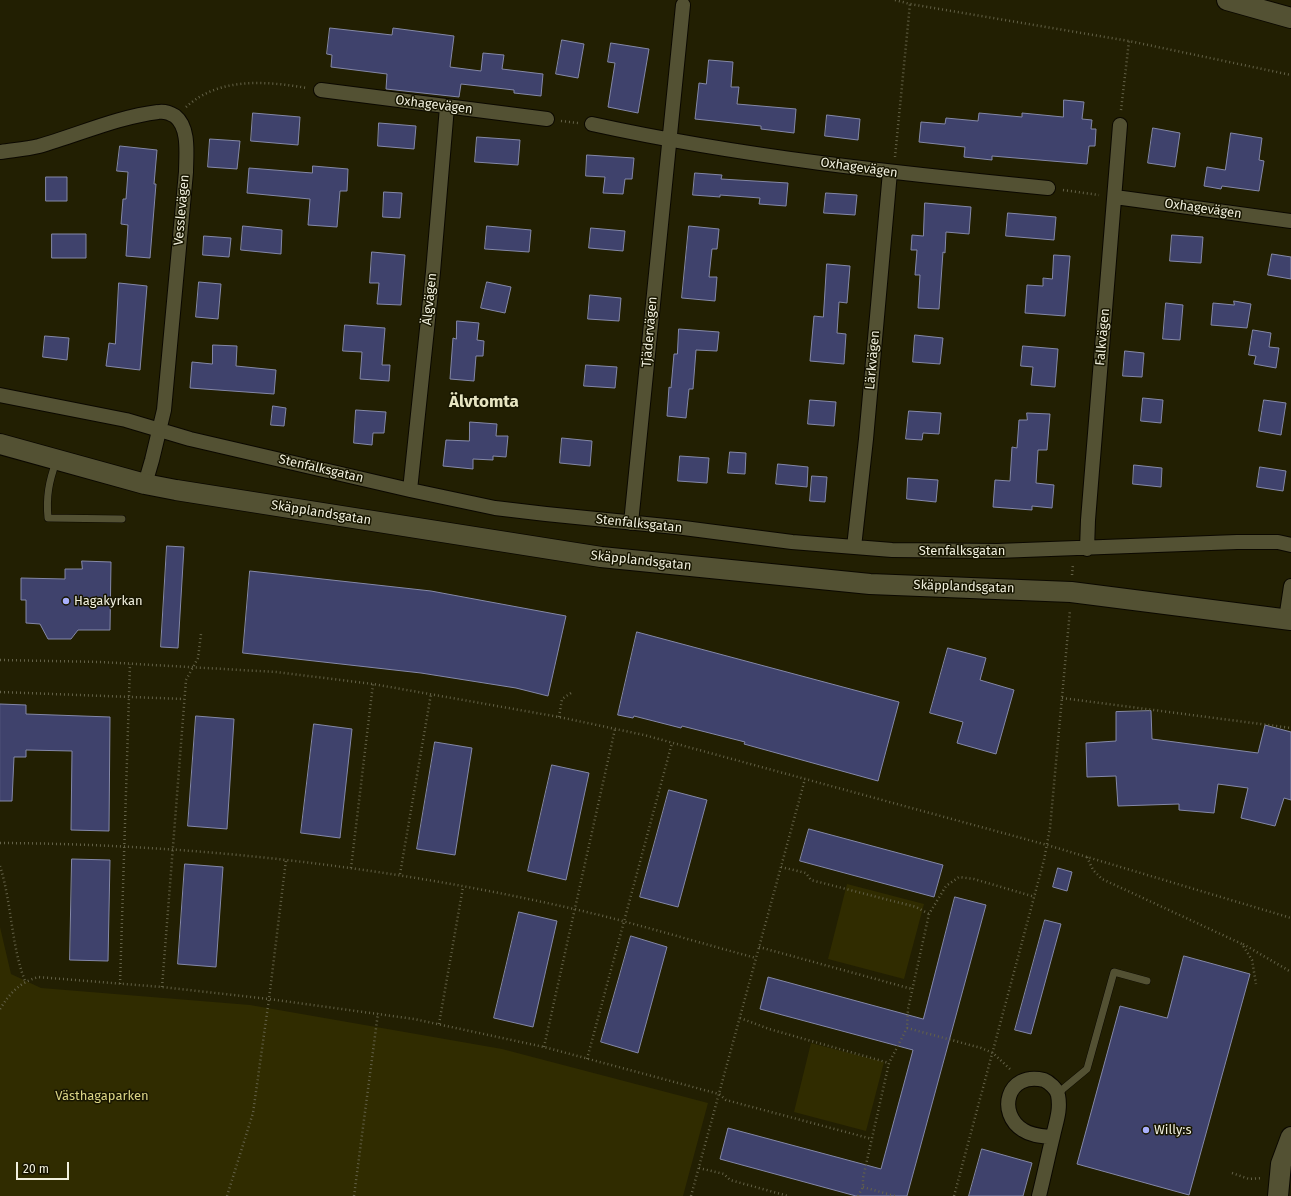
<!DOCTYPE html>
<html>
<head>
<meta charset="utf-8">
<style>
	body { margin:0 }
	#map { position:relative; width:1291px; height:1196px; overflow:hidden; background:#221f02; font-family:"Fira Sans",sans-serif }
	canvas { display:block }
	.scale { position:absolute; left:16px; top:1162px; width:53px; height:18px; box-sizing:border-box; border:2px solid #f1f0de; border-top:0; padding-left:5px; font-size:12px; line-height:14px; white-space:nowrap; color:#f1f0de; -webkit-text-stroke:3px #181600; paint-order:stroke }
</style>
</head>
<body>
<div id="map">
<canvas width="1291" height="1196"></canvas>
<div class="scale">20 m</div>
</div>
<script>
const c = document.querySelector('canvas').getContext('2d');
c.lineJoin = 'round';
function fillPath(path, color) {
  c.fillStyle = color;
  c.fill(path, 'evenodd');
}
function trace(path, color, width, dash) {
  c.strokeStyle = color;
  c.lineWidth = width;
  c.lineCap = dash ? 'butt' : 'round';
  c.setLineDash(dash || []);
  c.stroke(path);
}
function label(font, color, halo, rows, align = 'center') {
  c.font = font + ' "Fira Sans",sans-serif';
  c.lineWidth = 3;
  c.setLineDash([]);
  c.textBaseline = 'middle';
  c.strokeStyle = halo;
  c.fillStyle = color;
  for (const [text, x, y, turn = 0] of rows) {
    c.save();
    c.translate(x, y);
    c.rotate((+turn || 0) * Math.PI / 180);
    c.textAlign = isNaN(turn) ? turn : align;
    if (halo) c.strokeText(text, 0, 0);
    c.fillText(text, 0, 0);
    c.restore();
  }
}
fillPath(new Path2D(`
	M847,884L924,904L904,979L828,959Z
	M0,927L11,974L41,988L250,1005L502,1049L708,1103L683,1196H0Z
	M811,1043L884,1062L866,1131L794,1112Z`), '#302c00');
const building = new Path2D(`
	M330,28L392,35L393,28L454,36L450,67L481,71L483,53L504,55L502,69L543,74L541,96L514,93V90L461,84L459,97L386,89L387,74L331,67L332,55L327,54Z
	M562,40L584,44L578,78L556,74Z
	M611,43L649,49L638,113L608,107L615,63L608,62Z
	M709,60L733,62L731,87H739L737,104L796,109L794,133L761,129V126L695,119L699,83L706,84Z
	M1064,100L1084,102L1082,119L1092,120L1091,129H1096L1095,146H1089L1087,164L992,156V160L964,157L965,147L919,142L921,122L945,124L946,118L978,121L979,113L1022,117V113L1063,117Z
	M253,113L300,117L298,145L251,141Z
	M827,115L860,119L858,140L825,136Z
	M379,123L416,126L414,149L378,146Z
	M1153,128L1180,133L1175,167L1148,163Z
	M1231,133L1262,138L1259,160L1264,161L1259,191L1222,186L1221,189L1204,186L1207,167L1225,170Z
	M477,137L520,140L518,165L475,162Z
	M210,139L240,141L237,169L208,167Z
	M120,146L157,150L154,184H156L150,258L126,256L128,225L121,224L123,199H126L128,172L117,171Z
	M587,155L634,158L632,179H625L623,194L603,193L605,177L586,176Z
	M313,166L348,169L347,191H340L337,227L308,225L310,199L247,193L249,168L312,173Z
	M695,173L722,175L721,179L788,183L786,206L759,204L760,198L720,195V197L693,195Z
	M46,177H67V201H46Z
	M384,192L402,193L400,218L383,217Z
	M826,193L857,195L855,215L824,213Z
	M925,203L971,207L969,234L946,232L945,253L943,252L939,309L918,308L920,275H915L917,250H911L912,235L923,236Z
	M1008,213L1056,217L1054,240L1006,236Z
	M243,226L282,230L281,254L241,250Z
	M487,226L531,230L529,252L485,249Z
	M689,226L719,229L717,249H712L709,277H717L715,301L682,298Z
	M591,228L625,231L623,251L589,248Z
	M52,234H86V258H52Z
	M1172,235L1203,237L1201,263L1170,261Z
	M204,236L231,238L229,257L203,255Z
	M372,252L405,255L401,305L377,304L379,283H370Z
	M1272,254L1291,257V279L1268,275Z
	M1054,255L1070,256L1065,316L1025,313L1027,285L1043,286V278L1052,279Z
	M827,264L850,266L847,303L839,302L837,333L846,334L844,364L810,361L814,316L823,317Z
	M199,282L221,284L218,319L196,317Z
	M487,282L511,287L505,313L481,308Z
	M119,283L147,286L140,370L106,366L109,343L115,344Z
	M590,295L621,298L619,321L588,319Z
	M1234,301L1251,304L1247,328L1211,325L1213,303L1234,305Z
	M1166,303L1183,305L1180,340L1163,339Z
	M457,321L479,323L477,340L484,341L483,356H476L474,381L450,379L453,338L456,339Z
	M345,325L385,328L382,365H390L389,381L360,379L362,352L343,351Z
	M679,329L719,332L717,351L696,350L693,389H689L686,418L667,416L669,387L671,388L674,354H677Z
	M1253,330L1271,333L1269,347L1279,348L1276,368L1254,364L1256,356L1249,355Z
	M915,335L943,338L940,364L913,362Z
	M45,336L69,338L67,360L43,357Z
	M213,345L237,346L236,366L276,370L274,394L190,388L192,362L212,364Z
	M1023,346L1058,349L1055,387L1031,385L1033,367L1021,366Z
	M1125,351L1144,353L1142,377L1123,376Z
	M586,365L617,367L615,388L584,386Z
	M1143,398L1163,400L1161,423L1141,421Z
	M810,400L836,402L834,426L808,424Z
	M1264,400L1286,403L1281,435L1259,431Z
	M273,406L286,408L284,426L271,425Z
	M356,410L386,412L384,433H373L372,445L354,443Z
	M909,411L941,413L939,434L923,433L922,440L906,439Z
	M1027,413L1050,414L1047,450H1038L1036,483L1054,485L1052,508L1032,506V510L993,507L995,480L1010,481L1012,447L1017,448L1019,420H1027Z
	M470,422L497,424L496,436H508L506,457L493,456V460L473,459V469L443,466L446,440L469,441Z
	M562,438L592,441L590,466L560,463Z
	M730,452L746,453L745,474L728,473Z
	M680,456L709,458L707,483L678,481Z
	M778,464L808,467L807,487L776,484Z
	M1134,465L1162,468L1161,487L1133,484Z
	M1260,467L1286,471L1283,491L1257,487Z
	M812,476L827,477L825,502L810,501Z
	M908,478L938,480L936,502L907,499Z
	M167,546L184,547L178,648L161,647Z
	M82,561L111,562L110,630H78L71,639H48L40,624L26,623V600H21V578L65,579V569H82Z
	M250,571L431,591L566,616L548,696L516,688L421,673L243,653Z
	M637,632L899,702L878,781L744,744L745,742L682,726L681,728L634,716L633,718L618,715Z
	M948,648L986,658L980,680L1014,690L996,754L957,743L963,722L930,713Z
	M0,704L26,705V714L110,717L109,831L71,830L72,751L26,750V757H14L12,801H0Z
	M1151,711L1152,739L1258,753L1265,725L1291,732V800L1284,798L1275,826L1241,818L1248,788L1218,784L1214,813L1179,810V804L1118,806L1116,776L1087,777L1086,743L1116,741V712Z
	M196,716L234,719L227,829L188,826Z
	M314,724L352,729L340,838L301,833Z
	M435,742L472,748L455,855L417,849Z
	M552,765L589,773L566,880L528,871Z
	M669,790L707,800L678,907L640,897Z
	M809,829L943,865L934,897L800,861Z
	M72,859L110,860L108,961L70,960Z
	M185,864L223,867L216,967L178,964Z
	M1058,868L1072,872L1067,891L1053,887Z
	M955,897L986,905L907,1196H856L720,1159L728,1128L881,1169L913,1050L760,1009L768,977L923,1019Z
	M519,912L557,921L533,1027L494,1018Z
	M1045,920L1061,924L1031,1034L1015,1030Z
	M631,936L667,947L638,1053L601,1042Z
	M1184,956L1250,974L1189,1195L1077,1164L1120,1006L1167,1018Z
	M982,1149L1032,1163L1023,1196H969Z`);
fillPath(building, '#3f426c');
trace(building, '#8488a7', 1);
const lane = new Path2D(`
	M56,462C49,481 46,497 48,518L122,519
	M1058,1093L1087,1069L1114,972L1147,981`);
const street = new Path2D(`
	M321,90L547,119
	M592,124C742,157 895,173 1048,188
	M0,152C13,150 27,149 39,146C78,135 117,117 158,112C163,111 170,113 175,116C190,128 186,155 186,172L164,410L152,460L145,484
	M1115,197L1291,221
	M0,395L126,420L190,439L410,490L495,508L546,514L676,527L792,542L892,550L997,551L1237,542H1278L1291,545
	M410,490L433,272L447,107
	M631,523L683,5
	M854,547L866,439L890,172
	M1087,549L1088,520L1120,125
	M1286,619L1291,586
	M1039,1196C1044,1176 1048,1156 1053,1136C1056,1122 1061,1110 1058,1095C1057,1089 1049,1082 1044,1080C1006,1071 997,1114 1023,1130C1032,1136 1042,1136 1052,1137`);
const secondary = new Path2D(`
	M1227,0L1291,18
	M0,444L145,484L176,490L601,557L870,584L1071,592L1291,620
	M1278,1196L1281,1164L1291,1137`);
trace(lane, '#0b0800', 8);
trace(street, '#0b0800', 16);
trace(secondary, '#0b0800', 22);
trace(new Path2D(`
	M895,0L910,4L1129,41L1291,75
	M186,107C219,77 266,81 307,88
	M1121,110L1129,41
	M561,121L578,123
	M895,157L910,4
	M1063,190L1099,195
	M1072,575L1073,564
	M0,660L101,662L276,672L373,684L559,717L644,735L1047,845L1291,918
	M0,692L184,699
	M1062,698L1291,728
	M559,717L562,699L571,693
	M0,843C192,844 386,866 574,909C635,923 696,942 756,958
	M1087,857L1093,870L1102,879L1242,944L1252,960L1256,984
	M0,866C12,904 11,945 25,981
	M781,867L806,873L811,880L916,907L929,914
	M351,868L373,684
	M400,874L431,694
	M1243,944L1291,972
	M759,947L912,989
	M120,984L130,664
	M162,987L186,680L198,658L201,634
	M0,1009C10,993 19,983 38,977L162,987L269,999L414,1019L544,1047L719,1094L726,1100L872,1139
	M740,1018L769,1029L889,1063
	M439,1024L463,887
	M907,1028L981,1048L993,1053L1011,1070
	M544,1047L615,729
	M587,1059L672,743
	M699,1168L724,1174L730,1180L788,1196
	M1232,1173L1249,1179L1262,1178
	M863,1187L895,1196
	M227,1196L253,1113L269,999L286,860
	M354,1196L378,1013
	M691,1196L805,779
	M858,1196L863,1187V1178L889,1063L907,1028L908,1009L929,914L946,886L959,877L974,879L1035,897
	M954,1196L1044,860L1050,828L1070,610`), '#646248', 2.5, [1, 3]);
trace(lane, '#535133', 7);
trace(street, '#535133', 14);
trace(secondary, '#535133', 20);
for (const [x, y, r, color] of [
	[66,601,4,"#a9b0fc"],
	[1146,1130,4,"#a9b0fc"]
]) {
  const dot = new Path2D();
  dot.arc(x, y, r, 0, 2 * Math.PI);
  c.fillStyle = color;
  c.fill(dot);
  trace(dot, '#181600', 1.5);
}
label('13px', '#f1f0de', '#181600', [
	["Oxhagevägen",434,105,7],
	["Oxhagevägen",859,168,8],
	["Oxhagevägen",1203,209,8],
	["Vesslevägen",182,210,-85],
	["Älgvägen",430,299,-84],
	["Tjädervägen",650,332,-85],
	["Falkvägen",1103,337,-85],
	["Lärkvägen",873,360,-85],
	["Stenfalksgatan",321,469,13],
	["Skäpplandsgatan",321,513,9],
	["Stenfalksgatan",639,524,6],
	["Stenfalksgatan",962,551],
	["Skäpplandsgatan",641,561,6],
	["Skäpplandsgatan",964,587,2]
]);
label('13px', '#f1f0de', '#181600', [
	["Hagakyrkan",74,601],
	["Willy:s",1154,1130]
], 'left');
label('13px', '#d9d384', '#181600', [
	["Västhagaparken",102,1096]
]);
label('bold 17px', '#e7e5c2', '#181600', [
	["Älvtomta",484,402]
]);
</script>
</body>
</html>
